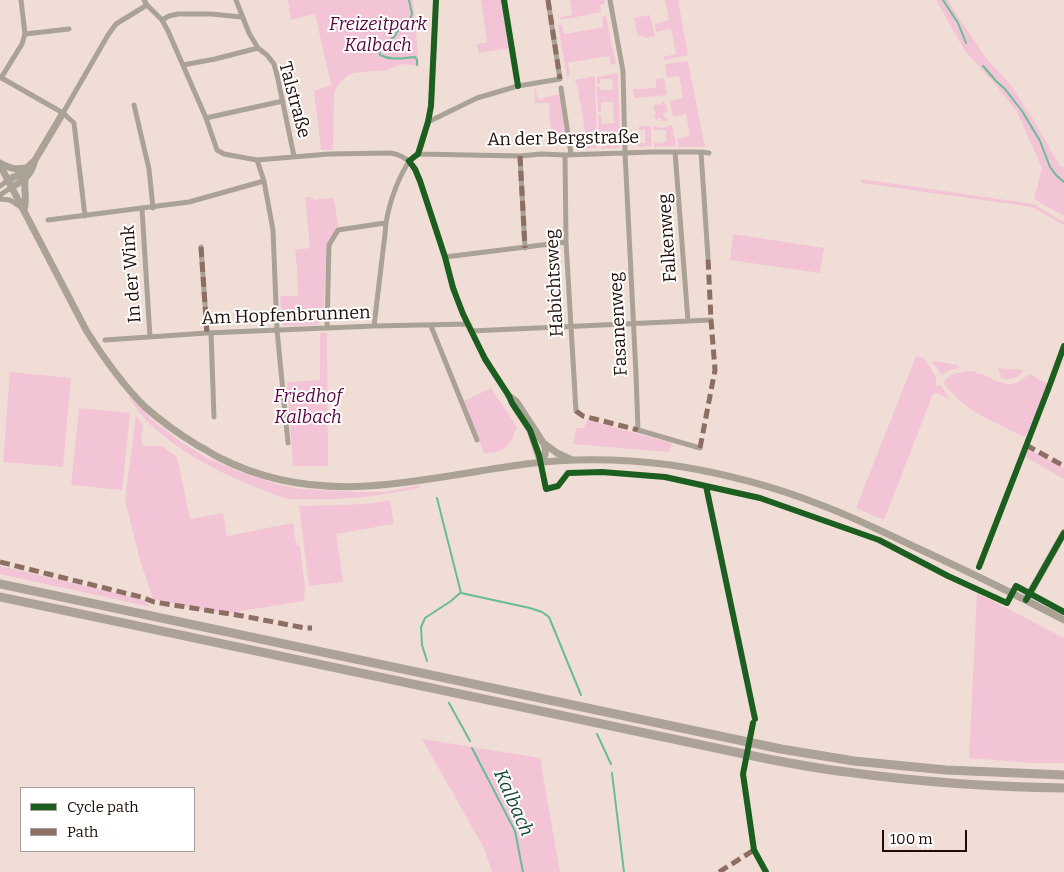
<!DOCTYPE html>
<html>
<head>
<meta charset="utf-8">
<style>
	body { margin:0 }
	#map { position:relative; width:1064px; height:872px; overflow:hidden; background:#f0ded6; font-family:Bitter,serif }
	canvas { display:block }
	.legend { position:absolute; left:20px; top:787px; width:175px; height:65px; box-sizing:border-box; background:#fff; border:1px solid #a59e9b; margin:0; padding:6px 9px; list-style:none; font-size:15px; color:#1f0d06 }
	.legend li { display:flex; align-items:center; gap:10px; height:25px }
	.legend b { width:25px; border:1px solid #a59e9b }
	.scale { position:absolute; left:882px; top:830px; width:85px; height:22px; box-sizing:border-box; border:2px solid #1f0d06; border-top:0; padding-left:6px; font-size:15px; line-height:18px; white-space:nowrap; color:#1f0d06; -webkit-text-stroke:4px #fff; paint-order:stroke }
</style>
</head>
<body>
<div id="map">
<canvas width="1064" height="872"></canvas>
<ul class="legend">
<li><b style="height:6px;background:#1b5e20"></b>Cycle path</li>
<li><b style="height:6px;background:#8d6e63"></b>Path</li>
</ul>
<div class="scale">100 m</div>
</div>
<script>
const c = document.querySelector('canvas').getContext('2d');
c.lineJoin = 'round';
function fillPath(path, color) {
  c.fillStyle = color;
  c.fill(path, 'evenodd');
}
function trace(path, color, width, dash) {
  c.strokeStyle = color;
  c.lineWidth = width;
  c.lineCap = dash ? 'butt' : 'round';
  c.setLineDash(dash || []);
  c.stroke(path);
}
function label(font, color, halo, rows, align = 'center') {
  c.font = font + ' Bitter,serif';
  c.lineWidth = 4;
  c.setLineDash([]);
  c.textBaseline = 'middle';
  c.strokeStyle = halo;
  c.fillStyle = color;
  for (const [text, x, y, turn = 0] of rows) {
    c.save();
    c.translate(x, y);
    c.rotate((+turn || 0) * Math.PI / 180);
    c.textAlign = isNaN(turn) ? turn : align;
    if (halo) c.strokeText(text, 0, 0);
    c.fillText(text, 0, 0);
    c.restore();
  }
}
fillPath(new Path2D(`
	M288,0H413L419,66L402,64L386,70L354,73L348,75L338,85L334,93L333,150H321L314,91L331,85L315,14L291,20Z
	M481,0H502L509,48L479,53L476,44L487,42Z
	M570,0H604L605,4L600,5L601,12L561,20L560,17L572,15Z
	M665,0H678L688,55L664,60L663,57L676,54L671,29L656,32L655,24L669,20Z
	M936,0H948L955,12L986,58L1010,84L1033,119L1060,166L1064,167V216L1034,199L1042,168L1017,112L994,83L965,51Z
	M650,15L655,36L645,38L644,36L638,37L634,18Z
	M606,16L616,64L611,65L609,56L568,63L570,75L567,77L558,25H562L564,34L599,28L603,27L602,17Z
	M688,61L705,147H679L677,139L690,136L686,114L673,117L670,101L683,98L679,76L667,78L665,64Z
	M618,73L620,148L601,149L603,145L616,144L615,132L602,133V136L599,137L598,115H601L602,124L614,123L613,102H601V112H598L597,87H600L601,90H613L612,79H600V84H597V77Z
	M595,76L597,148L578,149L577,145L587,142L577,85L576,84L575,80Z
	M664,78L667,95L634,98L633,89L656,88V79Z
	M535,88L538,100L543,99V98L560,94L567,141L553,143L549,113L550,112L549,103H535L534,89Z
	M663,102L666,104L667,111L663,113V115L668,119L666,122L664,120L663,121L659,117L657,121L654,116L656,114L653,106L657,104L658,105H660Z
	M672,125L676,146L654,147V143L666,142V130H654L653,126L662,128Z
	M639,126H651V146L638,147V143H645V130H639Z
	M861,179L1033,204L1064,222V225L1032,207L862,183Z
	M305,197H310L315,200L334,198L338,226L327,244L323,320L317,325L284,326L282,324L280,296H298L297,267L295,250L310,248Z
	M733,234L824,248L820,273L730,260Z
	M320,333H327L328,466H293L287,382L320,380Z
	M916,356L924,358L936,377V386L941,385L950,400L938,393L933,394L884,520L856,508Z
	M933,361L958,365L960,368L950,370L942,375L932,362Z
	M998,368L1024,370C1017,379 1012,380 1001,378Z
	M968,371H976V373L982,375V374C993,379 1005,387 1016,383C1022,380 1025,376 1030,374L1049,385L1035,422L1032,421L1026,436H1022C995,422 962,410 944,383C946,374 960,373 968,371Z
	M10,372L71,378L63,467L3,462Z
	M491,388L517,427C511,445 505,453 484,453L464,401Z
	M130,396L151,419L181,442L207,458L240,472L277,484L300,489L362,492H385L419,485L420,488C383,495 344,501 306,499C301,499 296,500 291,499C279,498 267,491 255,487C218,472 181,453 151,425C142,417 136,408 129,398Z
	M79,408L130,413L122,490L71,485Z
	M136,416L143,424L141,441L144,446H162L177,457L190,519L223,513L227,536L293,523L296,544L300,547L305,587L304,601L241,611L237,614L203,610L153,599L140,560L125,500Z
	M587,420L672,443L669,452L573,444L576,428H584Z
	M1026,448L1064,468V479L1024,456Z
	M390,500L394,524L336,534L343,582L309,586L299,506L367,504Z
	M0,566L141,599L151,607L0,574Z
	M977,593L1064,638V763H1031L969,758Z
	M422,739L540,758L560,872H492L484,848Z`), '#f2c4d6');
trace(new Path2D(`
	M409,0L412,14L410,19L401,26L394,37L380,48L379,51L380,55C392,61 402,58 415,57L417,60V65
	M943,0L958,23L966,43
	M983,66L996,81L1005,89L1022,111L1040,141L1050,167L1056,175L1064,182
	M437,498L461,593L530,608L542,612L549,617L581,695
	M427,661L422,645L421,627L425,618L451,601L460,593
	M449,703L470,741
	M597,734L611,764
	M472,748L515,831L523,872
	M612,773L624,872`), '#68bc99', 2);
trace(new Path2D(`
	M21,0L25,34
	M144,0L147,5L162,20L168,31L206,118L217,150L224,154L257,160L329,154L391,153C408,156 413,165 420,181C429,207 438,232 445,258C451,277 455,297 464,316C476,344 492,370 509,396
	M236,0L249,33L258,48L267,55L274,64L277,75L294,156
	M610,0L623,71L625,153L636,374L638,430L700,448
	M162,20L169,16L178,14H211L242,17
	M183,65L215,59L258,48
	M0,77L63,113L74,123L85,216
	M1,78L22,44L25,34L69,29
	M561,88L571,154
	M134,105L149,169L153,208
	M63,113L108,35L116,24L147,5
	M206,118L283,101
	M428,122L477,98L518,86L560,79L548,0
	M675,152L688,321
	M701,152L708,258
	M418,154L520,156L541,154L565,155L653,152H701L709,153
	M565,155L566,242L576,411
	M520,156L525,248
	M257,160L264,181L273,230L277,330L288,443
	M0,186L8,180
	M0,195L12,187
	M0,199L10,200L22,208
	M142,209L150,337
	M48,220L189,202L264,181
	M201,247L207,333
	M445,257L566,242
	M374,326L385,234C386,211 396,182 408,163C411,158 416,156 419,152C424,140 428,119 431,106L436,0
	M431,326L477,440
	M327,328L329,245L338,230L385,223
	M471,331L711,320
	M211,333L214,417
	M105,340L207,333L374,326L468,324`), '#aaa296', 5);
trace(new Path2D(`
	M0,163C9,168 15,170 25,168
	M0,165L86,330C103,357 122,384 145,407C161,421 179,434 197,445C205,449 212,454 220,458C265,481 317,489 367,486C420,483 473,471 526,464C572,458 625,459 671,465C723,473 773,486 821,505C853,517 884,532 915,547C965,570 1015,594 1064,620
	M8,180L20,174L33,162
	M12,187C25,180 31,175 35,160L63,113
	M24,210C27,200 24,190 25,180
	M509,396L516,401L544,444C547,452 545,456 541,463
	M514,405L530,430L541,463
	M545,444L557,453L572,460
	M1026,600L1064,533`), '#aaa294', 7);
trace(new Path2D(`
	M0,584L781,749L854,761L946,770L1064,775
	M0,597L768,759C794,764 821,769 847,772C919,782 992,787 1064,788`), '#aca298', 9);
trace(new Path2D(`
	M548,0L560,79
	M520,156L525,248
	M201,247L207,333
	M576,411L583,416L638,430
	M1026,445L1064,466
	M700,448L715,370L711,320L708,258
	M0,562L141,597L154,602L243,616L305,628H312
	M719,872L754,850`), '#8d6e63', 5, [10, 5]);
trace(new Path2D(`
	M436,0L431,106L428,122L418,154L409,161L415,169L420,181L445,257L453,288L463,314L485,359L509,396L512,403L530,430L539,455L546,489L558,486L568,473L602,472L665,477L760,498L879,540L948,576L1007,603L1016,586L1064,612
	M504,0L518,86
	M706,486L755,719
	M979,567L1049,387L1064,346
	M1026,600L1064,533
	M753,723L743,774L754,850L766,872`), '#1b5e20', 6);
label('italic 18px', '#580440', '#fff', [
	["Freizeitpark",378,25],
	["Kalbach",378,46],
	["Friedhof",308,397],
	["Kalbach",308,418]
]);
label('18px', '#1f0d06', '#fff', [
	["Talstraße",294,100,75],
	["An der Bergstraße",563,139,-1],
	["Falkenweg",668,238,-94],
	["In der Wink",132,274,-94],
	["Habichtsweg",555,283,-93],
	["Am Hopfenbrunnen",286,316,-2],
	["Fasanenweg",619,324,-93]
]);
label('italic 19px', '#154834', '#fff', [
	["Kalbach",513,803,66]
]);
</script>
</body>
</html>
